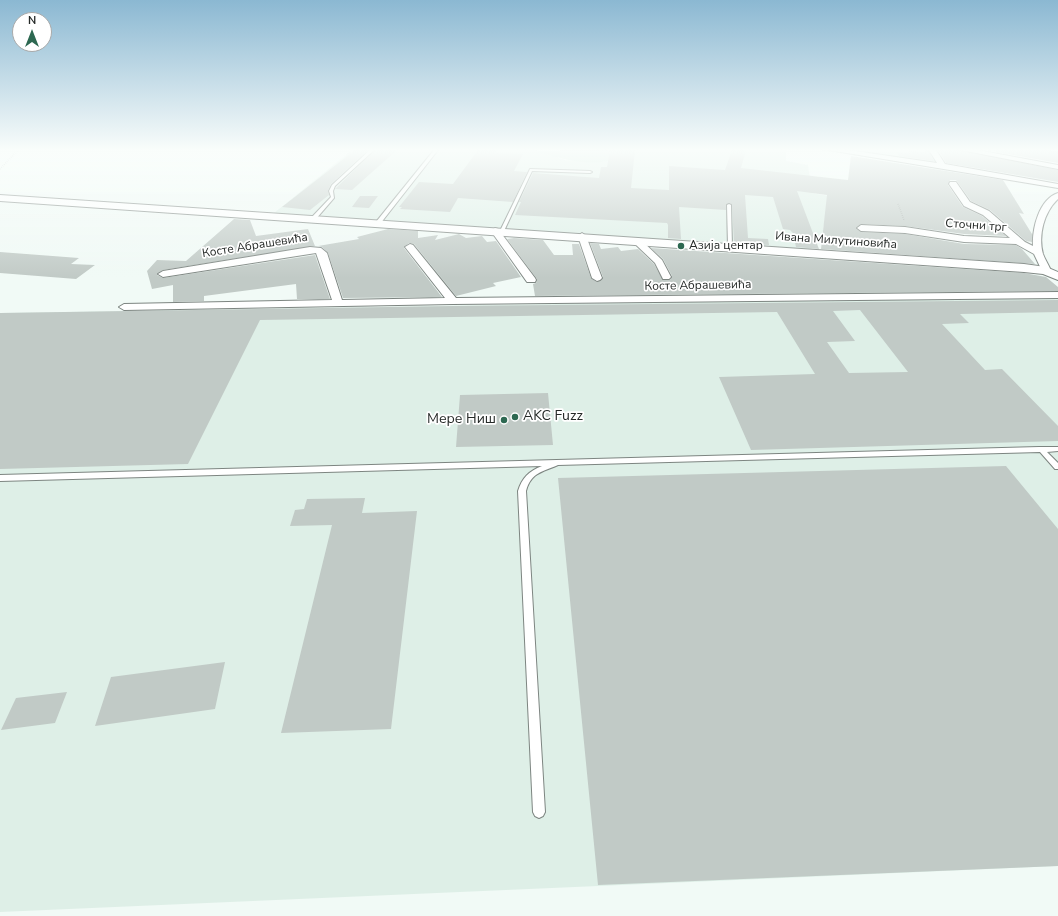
<!DOCTYPE html>
<html>
<head>
<meta charset="utf-8">
<style>
	body { margin:0 }
	#map { position:relative; width:1058px; height:916px; overflow:hidden; background:#f1faf6; font-family:"Nunito Sans",sans-serif }
	canvas { display:block }
	.north { position:absolute; left:12px; top:12px; width:40px; height:40px; box-sizing:border-box; background:#fff; border:1px solid #a8a9a9; border-radius:50%; rotate:0deg; font-size:11px; font-weight:700; line-height:16px; text-align:center; color:#252927 }
	.north::after { content:''; display:block; margin:auto; width:14px; height:18px; background:#2d6851; clip-path:polygon(50% 0,100% 100%,50% 72%,0 100%) }
</style>
</head>
<body>
<div id="map">
<canvas width="1058" height="916"></canvas>
<div class="north">N</div>
</div>
<script>
const c = document.querySelector('canvas').getContext('2d');
c.lineJoin = 'round';
function fillPath(path, color) {
  c.fillStyle = color;
  c.fill(path, 'evenodd');
}
function trace(path, color, width, dash) {
  c.strokeStyle = color;
  c.lineWidth = width;
  c.lineCap = dash ? 'butt' : 'round';
  c.setLineDash(dash || []);
  c.stroke(path);
}
function label(font, color, halo, rows, align = 'center') {
  c.font = font + ' "Nunito Sans",sans-serif';
  c.lineWidth = 3.5;
  c.setLineDash([]);
  c.textBaseline = 'middle';
  c.strokeStyle = halo;
  c.fillStyle = color;
  for (const [text, x, y, turn = 0] of rows) {
    c.save();
    c.translate(x, y);
    c.rotate((+turn || 0) * Math.PI / 180);
    c.textAlign = isNaN(turn) ? turn : align;
    if (halo) c.strokeText(text, 0, 0);
    c.fillText(text, 0, 0);
    c.restore();
  }
}
fillPath(new Path2D(`
	M352,150H535L565,160L601,162L608,161L610,150H786V161L808,165L812,193L829,196L821,242H810L814,257L269,217Z
	M820,150H936L943,169Z
	M1058,296V866L0,912V313Z`), '#deefe7');
fillPath(new Path2D(`
	M610,150L608,161C584,166 558,158 535,151Z`), '#cfe8dc');
fillPath(new Path2D(`
	M355,150H368L331,184L328,190L329,195L310,210L282,207Z
	M375,150H397L352,190L335,189Z
	M478,150H498L496,153L523,154L514,171L527,172L513,202L458,198L450,212L400,209L402,207H399L419,182L453,184Z
	M610,150H635L631,188L669,190V166L725,170L732,150H746L741,168L848,180L851,156L1003,180L1024,214L1019,213L1032,234V242L1026,241L990,210L971,201L956,180H950L948,185L963,207L982,216L1006,236L964,234L905,226L861,224L856,228L861,232L905,234L964,244L1016,245L1022,249L1035,264L821,249L827,195L797,191L819,249L796,247L793,233L790,230L783,229L773,197L745,195L748,238L768,239L769,245L734,243L732,205L730,203L726,205V210L679,207L681,239L667,238H668V225L667,223L515,215L521,202H519L533,173L599,178L601,167H607Z
	M925,150H928L934,161L899,156L897,152L910,153L909,151L925,152Z
	M938,150H960L1058,170V182L946,163Z
	M986,150H1048L1058,152V163Z
	M360,196H378L369,208L352,207Z
	M234,219L250,220L256,236L308,229L315,246L163,270L157,275L163,278L315,255L330,299H297L296,284L204,296V301L173,302V285L152,289L147,271L157,260L186,261Z
	M388,229L418,231V238L438,235L435,240L459,234L466,238L482,236L487,242L496,241L521,277L493,283L496,286L456,296L414,244L409,243L404,248L442,297L343,298L328,253L322,247L318,246L359,239L357,237Z
	M514,238L543,240L554,255H573L572,244H579L591,278L597,282L603,277L590,243L599,244L601,249L618,247L621,251L638,249L654,264L663,280H670L672,276L663,259L651,248L1024,273L1046,277L1058,287V291L535,296L533,284L536,283L537,279L507,239Z
	M0,252L79,258L71,264L95,265L76,279L0,273Z
	M1058,300V312L960,314L969,323L942,324L985,370L1002,369L1058,426V441L751,450L719,377L815,374L777,312L260,320L188,464L0,469V313L453,306ZM860,310L908,372L849,373L827,342L855,341L833,311Z
	M548,393L553,445L456,447L460,395Z
	M1006,466L1058,529V866L598,885L558,478Z
	M365,498L362,513L417,511L391,729L281,733L332,525L290,526L295,510L304,509L307,499Z
	M225,662L215,709L95,726L111,677Z
	M67,692L55,723L1,730L16,698Z`), '#c1cac6');
const service = new Path2D(`
	M370,150H374L335,186L333,191L334,198L315,220H311V218L331,197L329,191L332,185Z
	M434,150H438L380,224H376V222Z
	M530,169L590,171L592,172L590,173L532,171L504,231L500,232V231Z
	M729,204L731,205L732,247L730,248L728,247L727,205Z
	M1039,447H1058V451L1047,452L1058,463V469H1055L1040,452L558,465C543,472 531,472 526,491L545,812L543,816L539,818L535,816L533,812L518,491C522,478 529,471 542,466L0,481V475Z`);
const minor = new Path2D(`
	M829,150H848L937,163L929,150H936L945,164L1058,184V188Z
	M961,150H977L1058,165V169Z
	M950,182H956L970,202L989,211L1025,242L1033,246C1032,229 1039,199 1058,193V199C1044,212 1038,235 1043,254C1045,260 1049,265 1051,271L1049,273H1043L1034,254L1016,244L964,242L905,233L861,231L857,228L861,225L905,227L964,236L1010,238L983,215L964,206L949,184Z
	M495,228L498,229L535,278L536,280L535,282H527L491,231Z
	M582,233L586,236L602,278L600,280L597,281L592,278L578,236Z
	M637,238L640,239L662,260L671,277L669,279H663L655,263L632,241Z
	M410,244L413,245L456,298L1058,292V298L453,304L124,310L119,307L124,304L332,300L316,253L163,277L158,274L163,271L310,247L321,248L327,253L342,300L445,298L405,247Z`);
const tertiary = new Path2D(`
	M0,195L1024,264L1046,267L1058,272V280L1043,274L1024,272L0,201Z`);
trace(service, '#7d8581', 2);
trace(minor, '#7d8581', 2);
trace(tertiary, '#7d8581', 2);
trace(new Path2D(`
	M0,169L18,150
	M898,204L904,220`), '#979e9b', 1.5, [0.5, 1.5]);
fillPath(service, '#fff');
fillPath(minor, '#fff');
fillPath(tertiary, '#fff');
const sky = c.createLinearGradient(0, 0, 0, 278);
sky.addColorStop(0, '#8bb8d2');
sky.addColorStop(0.54, '#f9fdfb');
sky.addColorStop(1, '#f9fdfb00');
c.fillStyle = sky;
c.fillRect(0, 0, 1058, 278);
for (const [x, y, r, color] of [
	[681,246,4,"#2d6851"],
	[515,417,4,"#2d6851"],
	[504,420,4,"#2d6851"]
]) {
  const dot = new Path2D();
  dot.arc(x, y, r, 0, 2 * Math.PI);
  c.fillStyle = color;
  c.fill(dot);
  trace(dot, '#fff', 1.5);
}
label('12px', '#252927', '#fff', [
	["Сточни трг",976,226,4],
	["Ивана Милутиновића",836,241,4],
	["Косте Абрашевића",255,246,-9],
	["Косте Абрашевића",698,286,-1]
]);
label('12px', '#252927', '#fff', [
	["Азија центар",689,246]
], 'left');
label('14px', '#252927', '#fff', [
	["AKC Fuzz",523,417],
	["Мере Ниш",496,420,"right"]
], 'left');
</script>
</body>
</html>
